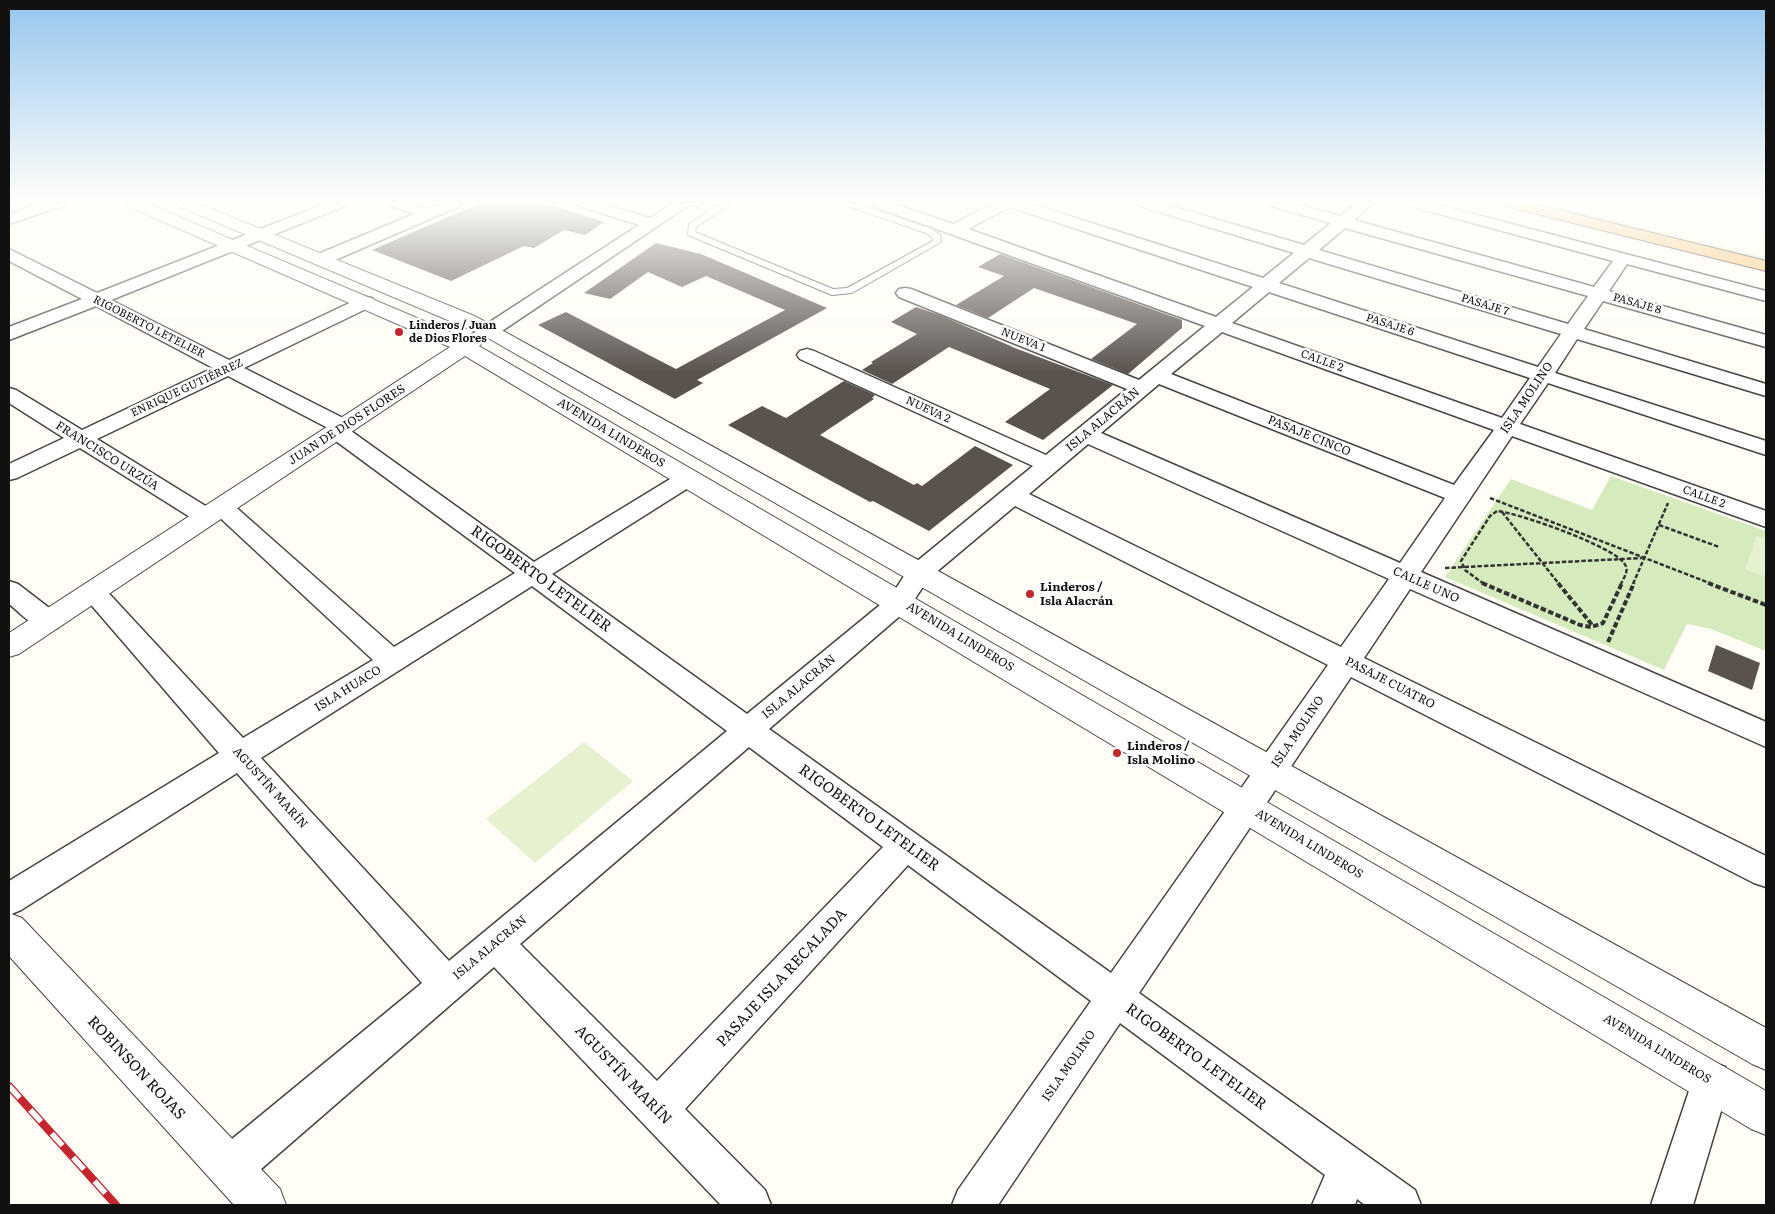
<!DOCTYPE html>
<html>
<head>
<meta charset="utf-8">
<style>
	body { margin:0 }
	#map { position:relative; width:1775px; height:1214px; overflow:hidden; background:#fffdf5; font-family:Literata,serif }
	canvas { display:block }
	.frame { position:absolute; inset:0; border:10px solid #111; pointer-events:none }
</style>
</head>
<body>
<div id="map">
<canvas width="1775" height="1214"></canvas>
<div class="frame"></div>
</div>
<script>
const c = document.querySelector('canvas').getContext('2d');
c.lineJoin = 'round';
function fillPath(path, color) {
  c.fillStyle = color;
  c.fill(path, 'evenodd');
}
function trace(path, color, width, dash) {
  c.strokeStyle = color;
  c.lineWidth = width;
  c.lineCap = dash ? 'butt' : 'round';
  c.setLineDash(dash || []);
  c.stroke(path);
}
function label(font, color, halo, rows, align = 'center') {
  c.font = font + ' Literata,serif';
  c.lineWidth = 5;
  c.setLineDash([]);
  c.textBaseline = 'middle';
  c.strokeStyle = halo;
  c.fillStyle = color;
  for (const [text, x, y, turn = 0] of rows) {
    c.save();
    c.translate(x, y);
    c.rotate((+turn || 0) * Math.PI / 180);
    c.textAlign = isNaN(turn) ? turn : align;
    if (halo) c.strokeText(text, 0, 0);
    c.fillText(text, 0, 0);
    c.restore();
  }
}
fillPath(new Path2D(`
	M1520,203H1542L1766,258V264Z
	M1611,476L1766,531V651L1711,629L1687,624L1664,670L1445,577L1511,479L1592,510Z`), '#d5ebbd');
fillPath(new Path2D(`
	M1757,536L1766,540V577L1745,569Z
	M584,742L633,781L535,863L486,819Z`), '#e6f2cf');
fillPath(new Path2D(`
	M480,203H546L604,222L585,235L564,230L534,248L524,246L451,281L372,250Z
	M656,243L701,254L827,308L697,380L703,383L675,399L538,325L566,312L676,369L785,310L706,276L682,287L648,272L610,299L584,293Z
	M1000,254L1182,320V328L1128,374L1091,359L1137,324L1034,288L988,318L956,305L1004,276L978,267Z
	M916,307L940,315L1015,348L1113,385L1043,440L1005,422L1050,389L949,347L892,384L862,370L873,363L871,362L917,334L891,322Z
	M844,381L875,395L872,398L874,399L820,435L914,485L917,483L922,486L975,446L1013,465L929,531L873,501L870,502L728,425L762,406L786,418Z
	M1716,645L1760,663L1752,690L1708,671Z`), '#5a524d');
const service = new Path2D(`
	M685,203H698L716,207L723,203H732L696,227L695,232L833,289L847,288L933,241V238L926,233L844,205L843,203H854L932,229L940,235L941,242L852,293L832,295L688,235L689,224L710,211Z`);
const minor = new Path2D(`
	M42,203H65L62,206L9,224V214Z
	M327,203H348L345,206L111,300L229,360L360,298L366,297L372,298L375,302L372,306L244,368L351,422L354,427L351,431L534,562L680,473L688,471L696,473L699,478L696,483L552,574L747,714L891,596L910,567L1033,466L800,359L797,355L800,351L807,349L814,351L1046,455L1127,389L899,297L896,293L899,289L905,288L911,289L1139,380L1205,326L873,206L870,203H892L953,224L994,203H1029L1263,278L1294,253L1140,206L1137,203H1161L1304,245L1331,223L1271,206L1268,203H1292L1340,216L1356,203H1373L1354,220L1594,287L1613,261L1410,206L1407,203H1432L1766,291V301L1627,264L1609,291L1766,335V347L1603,301L1584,329L1766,384V396L1577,339L1555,373L1766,441V455L1548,383L1520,424L1766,511V527L1512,436L1421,572L1766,722V747L1410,589L1364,658L1766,856V887L1754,883L1351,677L1139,993L1415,1190L1421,1205H1365L1357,1199L1355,1205H1312L1325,1175L1120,1023L998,1205H952L958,1190L1091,1001L908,865L685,1109L765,1190L771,1205H721L494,967L245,1183L230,1189L215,1183L209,1168L215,1153L422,983L237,773L21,910L9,915V881L219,753L80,592L84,586L93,583L102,586L243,738L373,660L217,515L218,517L214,522L206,525L198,522L80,448L17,478L9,480V464L64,438L9,403V388L16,390L82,430L213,368L96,306L9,340V327L82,299L9,261V249L97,293ZM1010,207L1253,287L1216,317L968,229ZM1345,228L1588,296L1568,324L1319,250ZM1309,258L1561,334L1538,367L1279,283ZM1269,292L1530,378L1502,418L1232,323ZM1222,332L1494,430L1454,485L1171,374ZM228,376L328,428L326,431L329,436L515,573L394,647L230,502L222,500L214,502L210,507L212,510L97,439ZM1159,384L1445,498L1400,563L1101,433ZM1088,444L1389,579L1341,647L1029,494ZM1015,506L1328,665L1111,973L769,729L909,608L928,579ZM532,586L727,731L449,961L261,758ZM749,747L883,847L657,1081L520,944Z
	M388,203H410L428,209L442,203H463L460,206L328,263H316L314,259L316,255L414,214L391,206Z
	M576,203H599L650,218L674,203H692L496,335L489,337L482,335L480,331L482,327L639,225L579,206Z
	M9,581L18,584L57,614L61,621L57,628C38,634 23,615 9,604Z
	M1711,1062L1725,1067L1730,1081L1693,1205H1651L1697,1067Z`);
const tertiary = new Path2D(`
	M125,203H146L464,338L476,332L178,206L176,203H197L472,315L496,327L1766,1028V1070L1752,1064L488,338L479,346L1766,1091V1135L1751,1129L465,356L19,654L9,657V633L450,347L127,206Z
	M9,913L22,918L280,1189L286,1205H234L9,956Z`);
const trunk = new Path2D(`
	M1503,203H1530L1766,261V271L1505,206Z`);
trace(service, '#444', 2);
trace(minor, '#444', 3);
trace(tertiary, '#444', 2);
trace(trunk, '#222', 2);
trace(new Path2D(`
	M1490,498L1712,584
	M1502,512L1559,584
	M1659,525L1719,547
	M1445,568L1642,558
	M1484,584L1465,570L1461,561L1490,516L1497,511C1519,513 1612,546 1624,563C1630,570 1624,577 1621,584
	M1633,584L1668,503`), '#333', 2.5, [4.5, 2]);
trace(new Path2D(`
	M1482,583L1580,625L1591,627L1603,623L1622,583
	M1558,583L1593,626
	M1708,583L1766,605
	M1608,642L1634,583`), '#333', 4, [5.5, 2.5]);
fillPath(service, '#fff');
fillPath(minor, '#fff');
fillPath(tertiary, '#fff');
fillPath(trunk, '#f7bc64');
const rail = new Path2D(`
	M9,1086L116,1205`);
trace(rail, '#c4262e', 8);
trace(rail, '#fff', 5.5, [16]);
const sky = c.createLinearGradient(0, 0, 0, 373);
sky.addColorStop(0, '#95c6ee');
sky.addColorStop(0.54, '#fffefa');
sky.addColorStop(1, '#fffefa00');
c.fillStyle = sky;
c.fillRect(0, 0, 1775, 373);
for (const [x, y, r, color] of [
	[399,332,5,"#c4262e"],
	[1030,594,5,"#c4262e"],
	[1117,753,5,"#c4262e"]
]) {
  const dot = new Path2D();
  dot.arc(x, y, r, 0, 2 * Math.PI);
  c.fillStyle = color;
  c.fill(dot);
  trace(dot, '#fff', 2);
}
label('11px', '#111', '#fff', [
	["PASAJE 8",1637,304,16],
	["PASAJE 7",1485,305,17],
	["PASAJE 6",1390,325,18],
	["RIGOBERTO LETELIER",149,327,27],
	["NUEVA 1",1023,340,22],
	["CALLE 2",1322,361,20],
	["ENRIQUE GUTIÉRREZ",187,388,-25],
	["NUEVA 2",928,410,25],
	["CALLE 2",1704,497,20]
]);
label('bold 11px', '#111', '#fff', [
	["Linderos / Juan",409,326],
	["de Dios Flores",409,339]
], 'left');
label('12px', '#111', '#fff', [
	["ISLA MOLINO",1527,398,-56],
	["ISLA ALACRÁN",1103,420,-40],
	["JUAN DE DIOS FLORES",347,425,-33],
	["AVENIDA LINDEROS",611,433,31],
	["PASAJE CINCO",1309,436,22],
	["FRANCISCO URZÚA",107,456,32],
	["CALLE UNO",1426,585,24],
	["AVENIDA LINDEROS",960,637,31],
	["PASAJE CUATRO",1390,683,27],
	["ISLA ALACRÁN",799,687,-40],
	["ISLA HUACO",348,689,-32],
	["ISLA MOLINO",1298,732,-56],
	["AGUSTÍN MARÍN",270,788,48],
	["AVENIDA LINDEROS",1309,844,31],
	["ISLA ALACRÁN",490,948,-40],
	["AVENIDA LINDEROS",1657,1049,31],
	["ISLA MOLINO",1069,1066,-55]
]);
label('bold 12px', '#111', '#fff', [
	["Linderos /",1040,587],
	["Isla Alacrán",1040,601],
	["Linderos /",1127,746],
	["Isla Molino",1127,760]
], 'left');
label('15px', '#111', '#fff', [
	["RIGOBERTO LETELIER",541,579,36],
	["RIGOBERTO LETELIER",869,818,36],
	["PASAJE ISLA RECALADA",782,978,-47],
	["RIGOBERTO LETELIER",1196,1057,36],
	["ROBINSON ROJAS",136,1068,47],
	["AGUSTÍN MARÍN",623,1075,46]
]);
</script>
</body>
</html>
